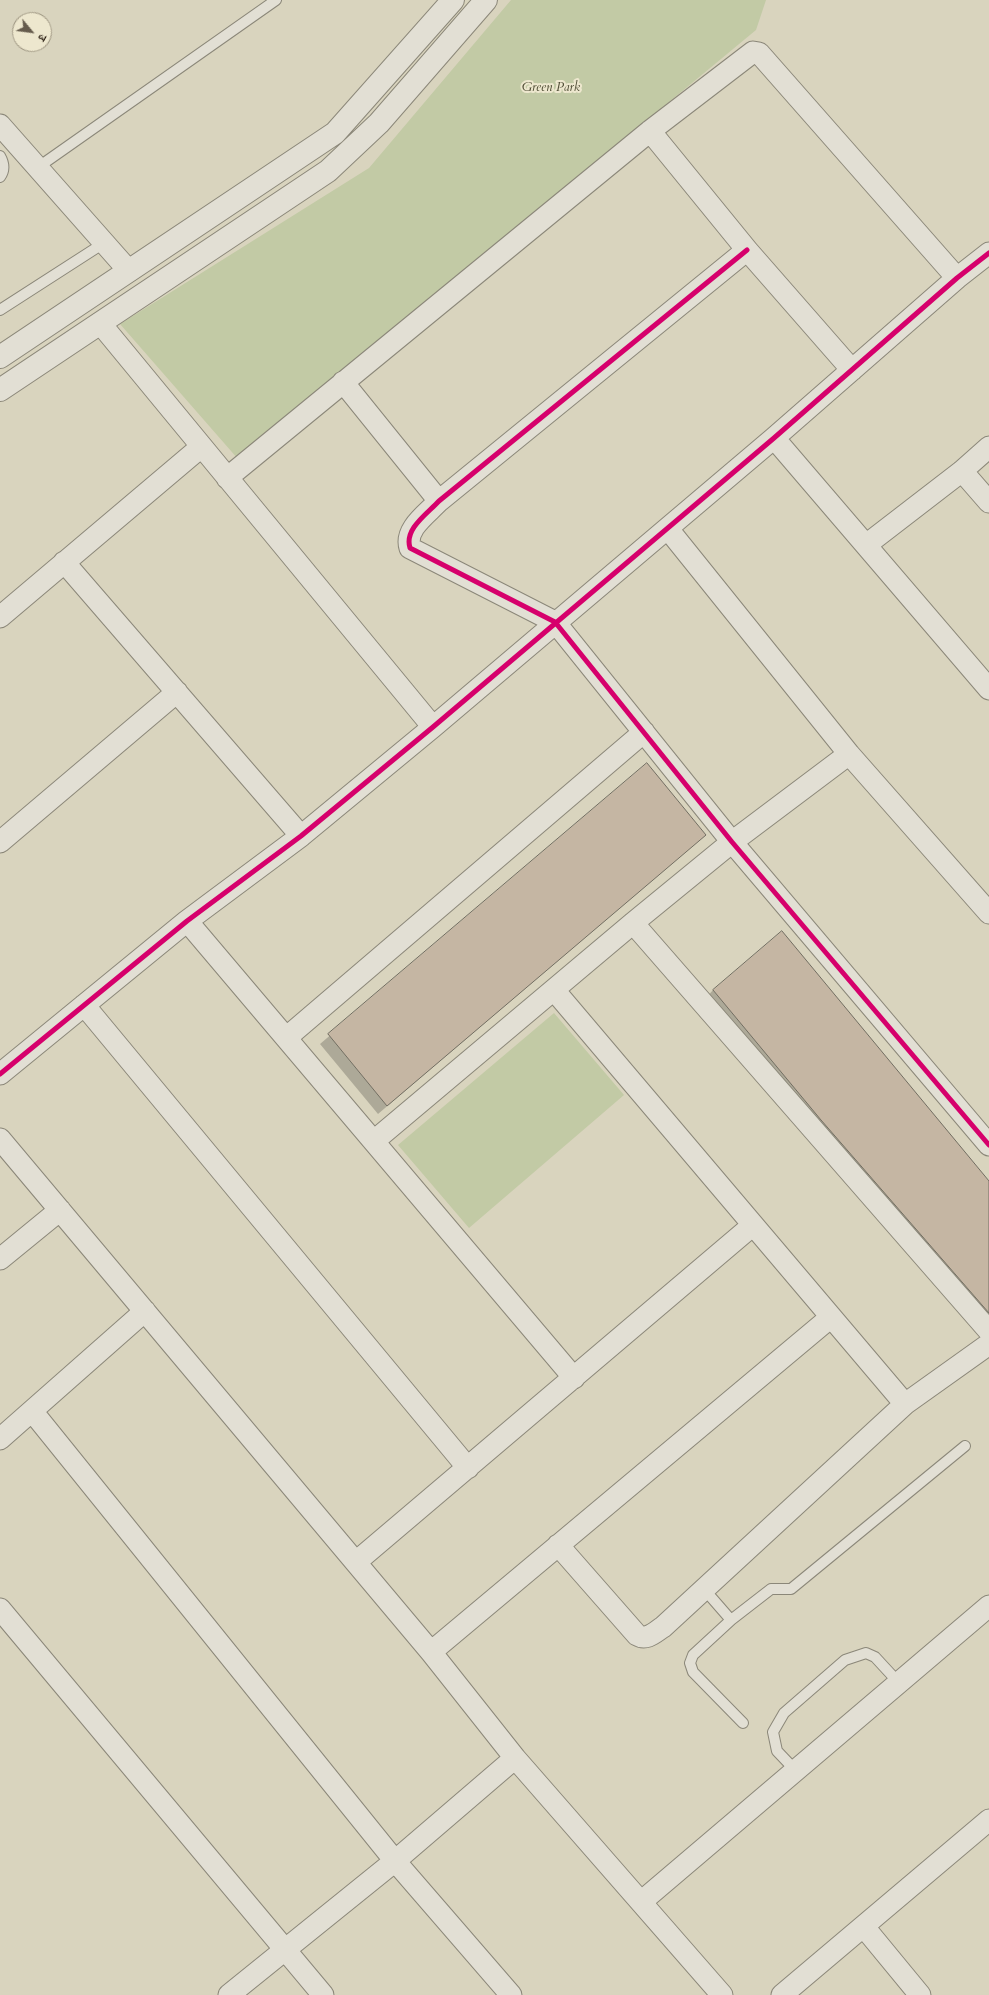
<!DOCTYPE html>
<html>
<head>
<meta charset="utf-8">
<style>
	body { margin:0 }
	#map { position:relative; width:989px; height:1995px; overflow:hidden; background:#d9d4be; font-family:Cardo,"Noto Serif Devanagari",serif }
	canvas { display:block }
	.north { position:absolute; left:12px; top:12px; width:40px; height:40px; box-sizing:border-box; background:#ede7ce; border:1px solid #9d9581; border-radius:50%; rotate:119deg; font-size:11px; font-weight:700; line-height:16px; text-align:center; color:#261a0e }
	.north::after { content:''; display:block; margin:auto; width:14px; height:18px; background:#655b4c; clip-path:polygon(50% 0,100% 100%,50% 72%,0 100%) }
</style>
</head>
<body>
<div id="map">
<canvas width="989" height="1995"></canvas>
<div class="north">उ</div>
</div>
<script>
const c = document.querySelector('canvas').getContext('2d');
c.lineJoin = 'round';
function fillPath(path, color) {
  c.fillStyle = color;
  c.fill(path, 'evenodd');
}
function trace(path, color, width, dash) {
  c.strokeStyle = color;
  c.lineWidth = width;
  c.lineCap = dash ? 'butt' : 'round';
  c.setLineDash(dash || []);
  c.stroke(path);
}
function label(font, color, halo, rows, align = 'center') {
  c.font = font + ' Cardo,serif';
  c.lineWidth = 4;
  c.setLineDash([]);
  c.textBaseline = 'middle';
  c.strokeStyle = halo;
  c.fillStyle = color;
  for (const [text, x, y, turn = 0] of rows) {
    c.save();
    c.translate(x, y);
    c.rotate((+turn || 0) * Math.PI / 180);
    c.textAlign = isNaN(turn) ? turn : align;
    if (halo) c.strokeText(text, 0, 0);
    c.fillText(text, 0, 0);
    c.restore();
  }
}
fillPath(new Path2D(`
	M511,0H766L756,30L238,459L120,324L369,168Z
	M554,1013L624,1095L469,1228L398,1145Z`), '#c2caa5');
fillPath(new Path2D(`
	M647,764L696,843L378,1114L320,1044Z
	M713,990L989,1183V1326L705,999Z`), '#0003');
const building = new Path2D(`
	M647,763L706,835L387,1106L328,1034Z
	M782,931L989,1181V1313L821,1120L713,990Z`);
fillPath(building, '#c5b6a3');
trace(building, '#726e62', 1);
const service = new Path2D(`
	M0,156C4,163 5,170 0,177
	M37,168L276,0
	M0,310L104,243
	M704,1589L731,1620L771,1589H791L965,1446
	M731,1620L693,1655L690,1663L693,1672L743,1723
	M796,1771L777,1751L773,1732L784,1713L845,1660L866,1653L875,1657L899,1683`);
const minor = new Path2D(`
	M0,125L129,271
	M650,131L747,250L852,370
	M747,250L439,501C427,514 404,529 410,548L555,622L732,842L989,1145
	M100,323L433,727
	M343,382L439,501
	M774,438L989,689
	M962,471L989,502
	M227,478L650,131L753,52L759,53L957,278
	M668,529L849,754L989,913
	M866,545L962,471L989,447
	M64,562L301,836
	M0,617L201,447
	M0,842L177,692
	M187,921L574,1378
	M633,923L989,1331
	M554,990L905,1404
	M84,1005L468,1468
	M286,1038L644,732
	M0,1074L187,921L301,836L433,727L774,438L957,278L989,253
	M0,1139L431,1652L515,1758L722,1995
	M374,1141L633,923L732,842L849,754
	M0,1259L60,1210
	M32,1411L395,1861L511,1995
	M0,1439L145,1311
	M558,1545L637,1635C647,1641 655,1632 663,1627L905,1404L989,1344
	M356,1562L753,1225
	M0,1609L323,1995
	M431,1652L831,1317
	M641,1902L989,1606
	M864,1927L920,1995
	M229,1995L395,1861L515,1758
	M782,1995L989,1820`);
const tertiary = new Path2D(`
	M0,357L335,133L453,0
	M0,390L328,171L379,123L486,0`);
trace(service, '#8b8779', 12);
trace(minor, '#8b8779', 23);
trace(tertiary, '#8b8779', 24);
trace(service, '#e2dfd4', 10);
trace(minor, '#e2dfd4', 21);
trace(tertiary, '#e2dfd4', 22);
trace(new Path2D(`
	M747,250L439,501C427,514 404,529 410,548L555,622L732,842L989,1145
	M0,1074L187,921L301,836L433,727L774,438L957,278L989,253`), '#d6006c', 5);
label('italic 13px', '#4f4c35', '#ede7ce', [
	["Green Park",551,88]
]);
</script>
</body>
</html>
